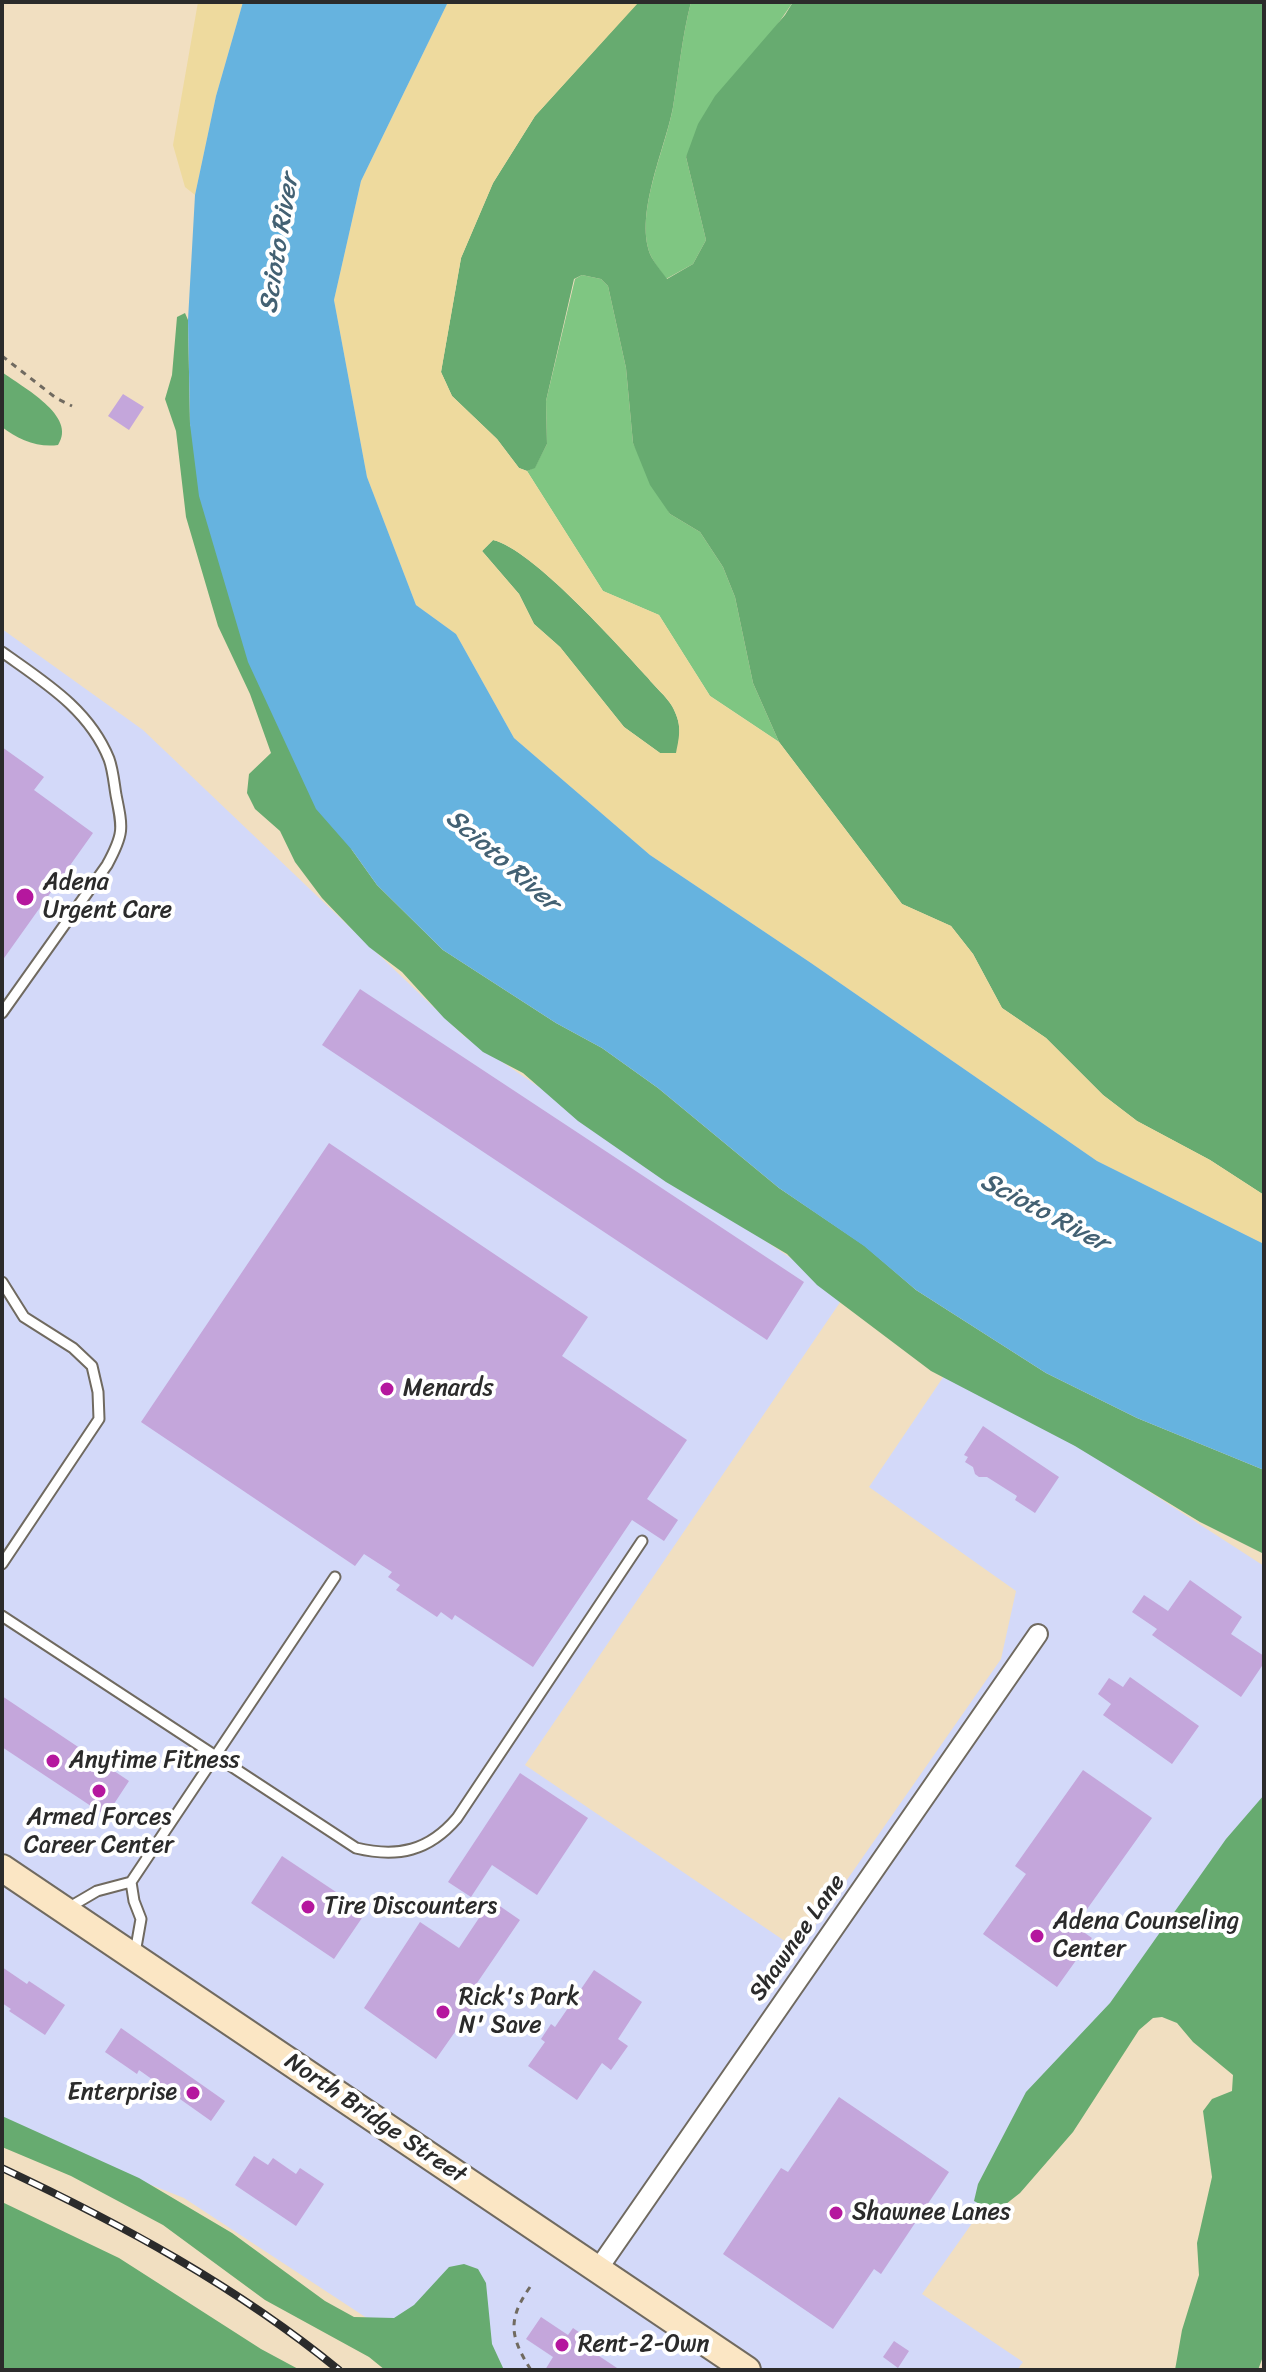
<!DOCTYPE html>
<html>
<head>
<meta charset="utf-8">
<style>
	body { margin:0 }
	#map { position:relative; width:1266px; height:2372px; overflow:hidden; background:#f1dfc1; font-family:Sriracha,sans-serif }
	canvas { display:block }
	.frame { position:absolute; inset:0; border:4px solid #2b2b2b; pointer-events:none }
</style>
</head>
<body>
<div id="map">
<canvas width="1266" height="2372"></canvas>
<div class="frame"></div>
</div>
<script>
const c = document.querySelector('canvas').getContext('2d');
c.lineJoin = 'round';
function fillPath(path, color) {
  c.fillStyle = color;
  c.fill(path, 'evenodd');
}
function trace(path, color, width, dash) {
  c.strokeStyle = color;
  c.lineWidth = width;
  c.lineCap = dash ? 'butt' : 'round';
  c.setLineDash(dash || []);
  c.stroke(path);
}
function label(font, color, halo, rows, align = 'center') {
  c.font = font + ' Sriracha,sans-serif';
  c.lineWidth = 8;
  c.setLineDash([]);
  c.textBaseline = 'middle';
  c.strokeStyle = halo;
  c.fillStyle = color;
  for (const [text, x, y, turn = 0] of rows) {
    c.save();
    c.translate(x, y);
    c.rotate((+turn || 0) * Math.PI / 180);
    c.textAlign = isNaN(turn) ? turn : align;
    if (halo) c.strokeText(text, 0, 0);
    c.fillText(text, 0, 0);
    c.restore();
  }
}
fillPath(new Path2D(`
	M2,629L143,730L464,1036L845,1295L525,1765L798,1950L1001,1659L1016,1591L869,1487L952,1364L1264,1566V1810L922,2294L1023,2362L1017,2370H446L184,2198L2,2126Z`), '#d3d9f9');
fillPath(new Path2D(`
	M691,2H793L686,157L706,240L693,264L666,279C662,272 656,266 652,258C632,218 666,148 673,107C679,71 682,37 691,2Z
	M582,275L601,279L608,286L626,368L633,443L670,514L700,532L723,567L735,597L753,683L779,742L710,696L659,615L603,591L527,471L535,467L547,444L546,401L575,279Z`), '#7fc682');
fillPath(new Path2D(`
	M638,2H691C682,37 679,71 673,107C666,147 632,218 652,258C656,265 662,272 667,279L693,264L706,240L686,157L698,124L715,96L785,15L793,2H1264V1195L1210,1160L1137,1121L1103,1095L1046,1038L1002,1008L973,954L951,926L902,904L779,742L753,683L735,597L723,567L700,532L670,514L650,485L633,443L626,368L608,286L601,279L582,275L574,279L546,401L547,444L535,468L527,471L519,468L497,439L452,396L441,372L461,258L493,183L535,116Z
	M185,313L188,320L190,424L352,850L377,885L443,950L556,1023L602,1048L658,1088L779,1188L865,1246L916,1290L1046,1373L1137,1418L1264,1470V1554L1200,1522L1075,1446L931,1371L817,1285L787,1254L666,1182L578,1121L523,1073L483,1052L444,1018L402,972L369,947L322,898L295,862L280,831L255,809L247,793L249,774L271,753L250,694L218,626L186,517L176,431L165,399L172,375L177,317Z
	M2,372C22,387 78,416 58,445C38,448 17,439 2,427Z
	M493,540C532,549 619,646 648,678C655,687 666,696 672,706C682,724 680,735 677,753H660L624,727L560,647L534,624L519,594L482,551Z
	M1264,1795V2354L1258,2370H1175L1182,2330L1199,2275L1197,2243L1212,2177L1203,2111L1212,2099L1232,2091L1233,2075L1193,2042L1177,2023L1162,2017L1153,2018L1139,2030L1073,2132L1020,2193L1006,2204L989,2209L974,2201L978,2184L1026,2092L1110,2003L1226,1839Z
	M2,2116L139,2178L232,2233L325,2301L354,2317L394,2318L414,2305L449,2267L464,2264L478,2269L486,2283L492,2344L504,2370H385L369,2357L265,2300L163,2225L71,2176L2,2147Z
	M2,2202L119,2258L261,2349L300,2370H2Z`), '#67ab70');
fillPath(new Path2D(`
	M198,2H243L216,96L195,195L185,187L173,145Z
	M448,2L638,3L535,116L493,183L461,258L441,372L452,396L497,439L519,468L527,471L603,591L659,615L710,696L779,742L902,904L951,926L973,954L1002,1008L1046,1038L1103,1095L1137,1121L1210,1160L1264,1195V1244L1097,1161L811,963L650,855L514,738L456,634L416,605L367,477L334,300L361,181ZM493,540C531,548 619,646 648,678C655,687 666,696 672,706C682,724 680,734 676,753H660L624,727L560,647L534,624L519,594L482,551Z`), '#eeda9e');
fillPath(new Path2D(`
	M243,2H448L361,181L334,300L367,477L416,605L456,634L514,738L650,855L811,963L1097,1161L1264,1244V1470L1137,1418L1046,1373L916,1290L864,1246L779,1188L658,1088L602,1048L556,1023L443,950L377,885L352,850L316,809L248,662L199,496L190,424L188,320L195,195L216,96Z`), '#66b3df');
fillPath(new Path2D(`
	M123,394L144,407L129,430L108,416Z
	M2,747L44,777L34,790L93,833L2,961Z
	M360,989L804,1282L767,1340L322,1045Z
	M329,1143L588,1317L562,1356L687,1440L647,1499L678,1520L664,1541L632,1520L533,1667L455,1615L452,1620L441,1612L437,1617L396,1590L400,1585L388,1577L392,1572L364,1554L355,1566L141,1422Z
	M983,1426L1059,1477L1035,1513L1015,1500L1017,1496L987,1477H979L975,1474L973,1467L965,1462L968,1457L964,1455Z
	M1190,1580L1242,1617L1231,1634L1264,1656V1663L1241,1697L1152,1635L1157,1629L1132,1612L1144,1595L1168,1611Z
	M1130,1677L1199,1726L1172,1764L1103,1715L1111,1704L1098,1694L1109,1678L1123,1687Z
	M2,1696L129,1781L106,1816L2,1747Z
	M1083,1770L1152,1818L1075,1926L1092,1938L1057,1987L983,1934L1026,1874L1015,1866Z
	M520,1773L588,1818L537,1895L492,1865L471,1897L448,1882Z
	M282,1856L366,1912L334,1959L251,1903Z
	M491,1900L520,1920L477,1983L485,1989L436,2059L364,2008L420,1922L459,1948Z
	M2,1967L27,1984L29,1981L65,2005L45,2035L9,2011L11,2009L2,2003Z
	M594,1970L642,2002L618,2039L628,2046L611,2070L602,2063L577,2100L528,2066L545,2042L541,2039L551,2024L555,2027Z
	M121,2028L225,2101L211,2121L139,2070L137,2074L105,2052Z
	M839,2097L949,2172L881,2274L874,2269L833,2329L723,2254L781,2168L788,2172Z
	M254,2156L268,2165L273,2158L296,2174L300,2168L324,2184L296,2226L235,2185Z
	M541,2317L568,2335L573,2328L592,2341L587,2348L620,2370H545L553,2357L526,2339Z
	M894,2341L909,2351L898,2368L883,2357Z`), '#c4a6db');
const lane = new Path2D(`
	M2,652C44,682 89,709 109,759C113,770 114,783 116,795C123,829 124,834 107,865L2,1013
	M2,1282L24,1317L73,1348L92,1366L98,1392L99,1419L2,1564
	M2,1616L356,1848C398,1858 429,1851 457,1818L642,1541
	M131,1882L134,1901L141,1919L135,1953
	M68,1908L97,1891L131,1882L335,1577`);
const street = new Path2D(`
	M598,2269L1038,1634`);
const secondary = new Path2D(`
	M2,1868L747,2370`);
trace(lane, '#706a60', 13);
trace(street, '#706a60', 22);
trace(secondary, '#706a60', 30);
trace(new Path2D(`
	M2,356L56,398L72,406
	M530,2287C507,2320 510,2337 531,2370`), '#706a60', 3, [6, 6]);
trace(lane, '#fff', 9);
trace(street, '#fff', 18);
trace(secondary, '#fbe6c4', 26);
const rail = new Path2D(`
	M2,2168C121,2224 236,2286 339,2370`);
trace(rail, '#2b2b2b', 8);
trace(rail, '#fff', 5, [15]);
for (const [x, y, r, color] of [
	[25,897,10,"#b5179e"],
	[387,1389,8,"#b5179e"],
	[53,1761,8,"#b5179e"],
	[99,1791,8,"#b5179e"],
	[308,1907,8,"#b5179e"],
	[1037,1936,8,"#b5179e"],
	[443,2012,8,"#b5179e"],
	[193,2093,8,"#b5179e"],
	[836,2213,8,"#b5179e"],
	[562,2345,8,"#b5179e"]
]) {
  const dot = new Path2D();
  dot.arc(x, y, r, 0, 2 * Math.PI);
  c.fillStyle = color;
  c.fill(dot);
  trace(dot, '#fff', 3);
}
label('24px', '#2b2b2b', '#fff', [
	["Adena",43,883],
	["Urgent Care",43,911],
	["Menards",403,1389],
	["Anytime Fitness",69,1761],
	["Armed Forces",99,1818,"center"],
	["Career Center",99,1846,"center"],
	["Tire Discounters",324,1907],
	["Adena Counseling",1053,1922],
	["Center",1053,1950],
	["Rick's Park",459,1998],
	["N' Save",459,2026],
	["Enterprise",177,2093,"right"],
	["Shawnee Lanes",852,2213],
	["Rent-2-Own",578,2345]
], 'left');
label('24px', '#2b2b2b', '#fff', [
	["Shawnee Lane",798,1938,-55],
	["North Bridge Street",375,2119,34]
]);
label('italic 26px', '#436173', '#fff', [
	["Scioto River",280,244,-81],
	["Scioto River",502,861,41],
	["Scioto River",1044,1213,28]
]);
</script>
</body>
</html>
